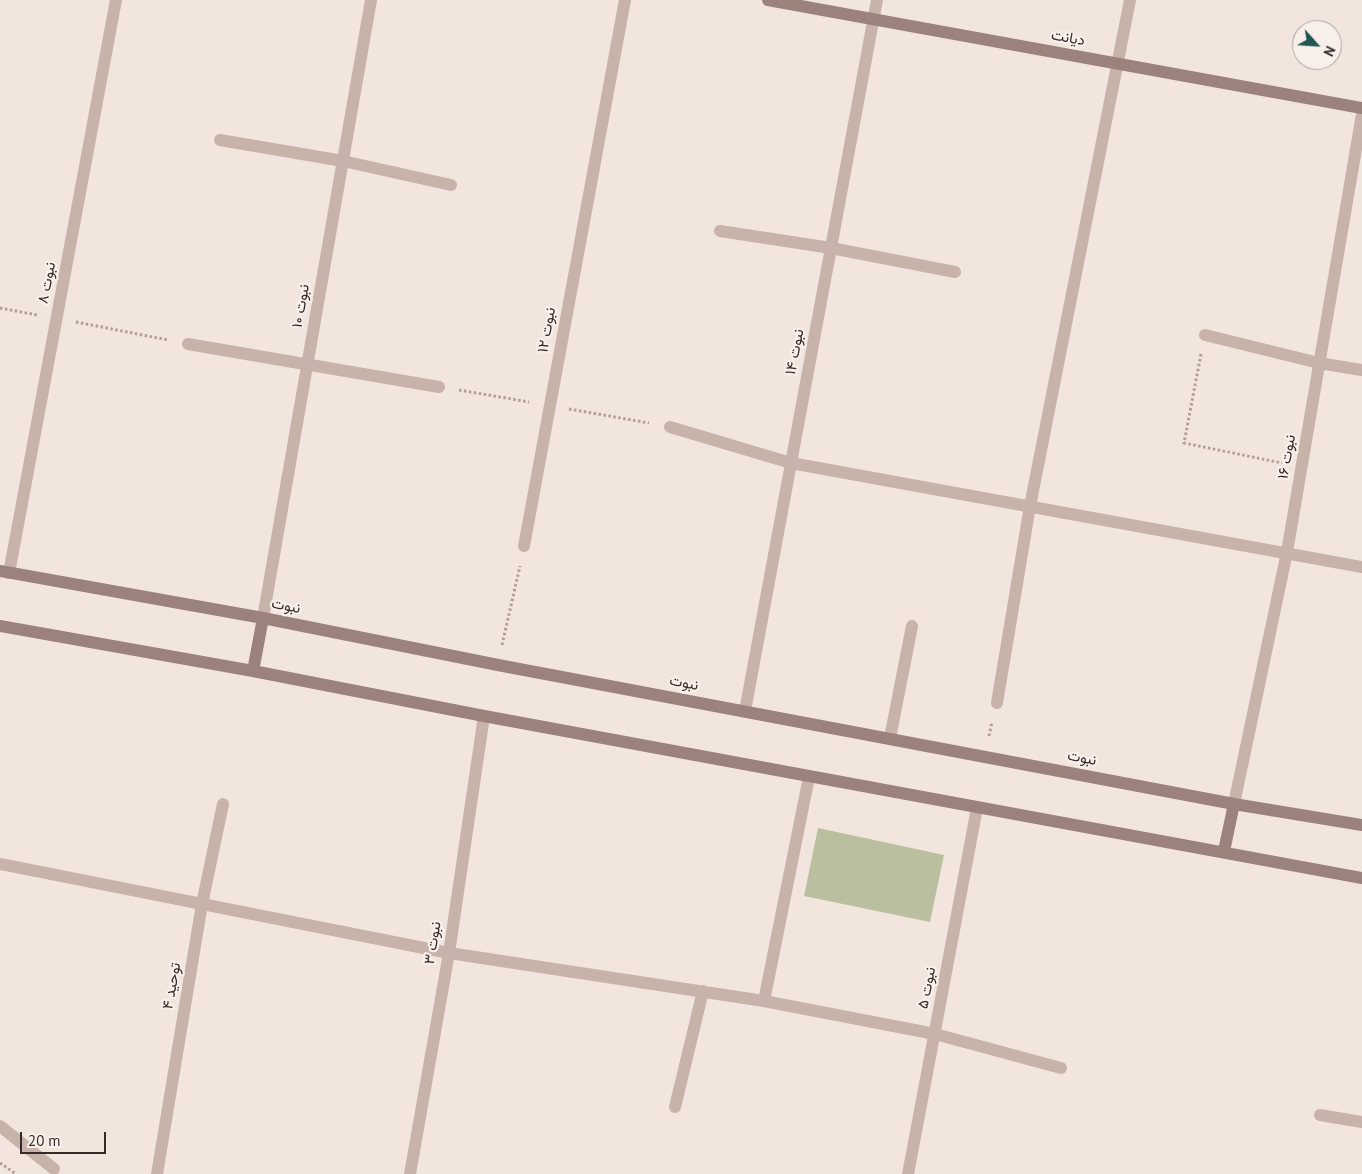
<!DOCTYPE html>
<html>
<head>
<meta charset="utf-8">
<style>
	body { margin:0 }
	#map { position:relative; width:1362px; height:1174px; overflow:hidden; background:#f1e5de; font-family:"PT Sans",sans-serif }
	canvas { display:block }
	.north { position:absolute; left:1292px; top:20px; width:50px; height:50px; box-sizing:border-box; background:#f9efea; border:1px solid #aba19d; border-radius:50%; rotate:116deg; font-size:14px; font-weight:700; line-height:20px; text-align:center; color:#362b29 }
	.north::after { content:''; display:block; margin:auto; width:18px; height:22px; background:#215550; clip-path:polygon(50% 0,100% 100%,50% 72%,0 100%) }
	.scale { position:absolute; left:20px; top:1132px; width:86px; height:22px; box-sizing:border-box; border:2px solid #362b29; border-top:0; padding-left:6px; font-size:15px; line-height:18px; white-space:nowrap; color:#362b29; -webkit-text-stroke:4px #f9efea; paint-order:stroke }
</style>
</head>
<body>
<div id="map">
<canvas width="1362" height="1174"></canvas>
<div class="north">N</div>
<div class="scale">20 m</div>
</div>
<script>
const c = document.querySelector('canvas').getContext('2d');
c.lineJoin = 'round';
function fillPath(path, color) {
  c.fillStyle = color;
  c.fill(path, 'evenodd');
}
function trace(path, color, width, dash) {
  c.strokeStyle = color;
  c.lineWidth = width;
  c.lineCap = dash ? 'butt' : 'round';
  c.setLineDash(dash || []);
  c.stroke(path);
}
function label(font, color, halo, rows, align = 'center') {
  c.font = font + ' "PT Sans",Vazirmatn,sans-serif';
  c.lineWidth = 4.5;
  c.setLineDash([]);
  c.textBaseline = 'middle';
  c.strokeStyle = halo;
  c.fillStyle = color;
  for (const [text, x, y, turn = 0] of rows) {
    c.save();
    c.translate(x, y);
    c.rotate((+turn || 0) * Math.PI / 180);
    c.textAlign = isNaN(turn) ? turn : align;
    if (halo) c.strokeText(text, 0, 0);
    c.fillText(text, 0, 0);
    c.restore();
  }
}
fillPath(new Path2D(`
	M818,828L944,855L930,922L804,896Z`), '#babf9f');
trace(new Path2D(`
	M0,308L37,315
	M76,322L168,340
	M1201,354L1184,443L1282,463
	M459,390L529,402
	M569,409L649,423
	M502,645L520,566
	M989,736L992,722
	M0,1163L16,1174`), '#b49d95', 3, [2.5, 2.5]);
trace(new Path2D(`
	M220,140L343,161L451,185
	M720,231L831,248L955,272
	M1205,335L1319,363L1362,370
	M188,344L439,387
	M670,427L791,463L1362,567
	M524,546L625,0
	M9,573L116,0
	M263,618L371,0
	M997,703L1030,506L1130,0
	M745,711L877,0
	M890,738L912,626
	M1234,804L1287,552L1362,114
	M0,864L449,953L764,1001L935,1034L1061,1068
	M764,1001L809,777
	M675,1107L703,991
	M1320,1115L1362,1122
	M0,1126L54,1169
	M157,1174L202,904L223,804
	M410,1174L449,953L484,716
	M908,1174L977,808`), '#c8b3aa', 12);
trace(new Path2D(`
	M768,0L1362,108
	M0,571L263,618L498,665L1234,804L1362,825
	M0,626L253,671L484,716L1362,878
	M253,671L263,618
	M1224,851L1234,804`), '#9c827c', 12);
label('15px', '#362b29', '#f9efea', [
	["دیانت",1068,38,10],
	["نبوت ۸",47,283,-79],
	["نبوت ۱۰",301,306,-80],
	["نبوت ۱۲",547,330,-80],
	["نبوت ۱۴",795,352,-79],
	["نبوت ۱۶",1287,457,-80],
	["نبوت",286,606,11],
	["نبوت",684,683,11],
	["نبوت",1082,758,11],
	["نبوت ۳",433,943,-81],
	["توحید ۴",172,986,-80],
	["نبوت ۵",927,988,-79]
]);
</script>
</body>
</html>
